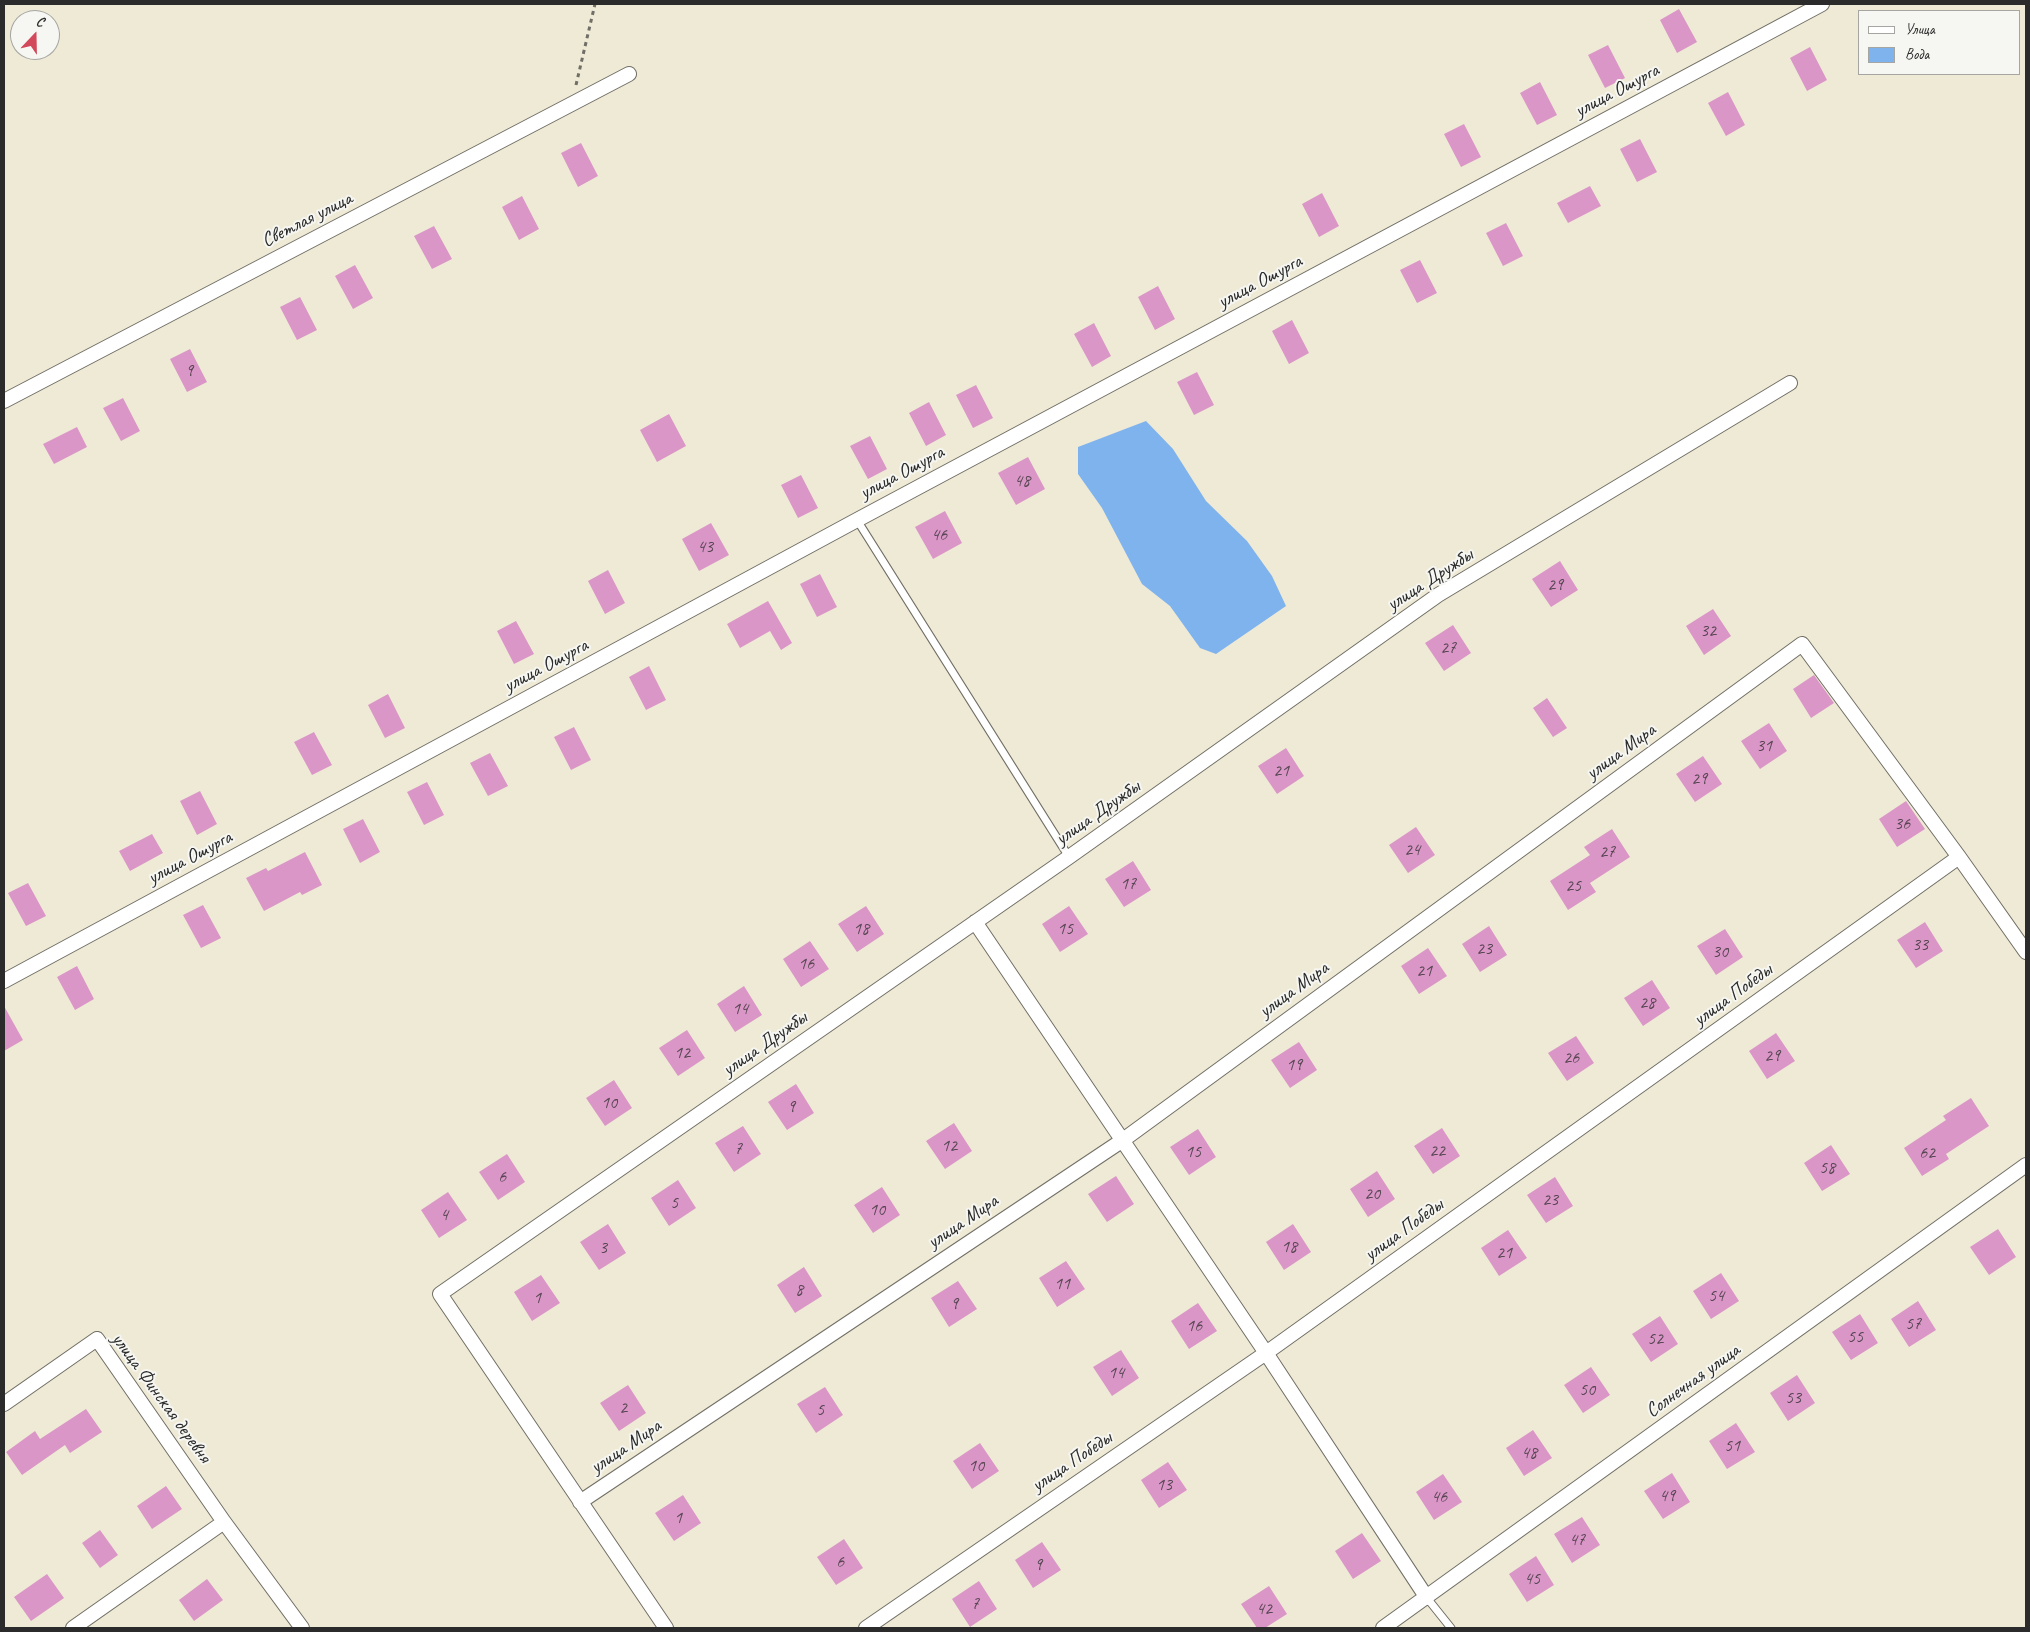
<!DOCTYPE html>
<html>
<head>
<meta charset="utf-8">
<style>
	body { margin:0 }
	#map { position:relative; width:2030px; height:1632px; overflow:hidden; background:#efead5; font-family:Caveat,sans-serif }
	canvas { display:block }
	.frame { position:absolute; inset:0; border:5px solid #2b2b2b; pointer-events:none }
	.legend { position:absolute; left:1858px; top:10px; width:162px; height:65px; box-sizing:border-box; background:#f6f6f2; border:1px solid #a5a5a2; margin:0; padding:6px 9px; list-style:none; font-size:15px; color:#2b2b2b }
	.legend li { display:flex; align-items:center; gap:10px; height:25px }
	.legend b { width:25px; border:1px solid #a5a5a2 }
	.north { position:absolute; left:10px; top:10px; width:50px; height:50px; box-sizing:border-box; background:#f6f6f2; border:1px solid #a5a5a2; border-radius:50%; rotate:21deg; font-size:14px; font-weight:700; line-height:20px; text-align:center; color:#2b2b2b }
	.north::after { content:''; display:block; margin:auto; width:18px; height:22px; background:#d1495b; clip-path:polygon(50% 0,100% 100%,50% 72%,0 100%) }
</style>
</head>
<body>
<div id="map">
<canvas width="2030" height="1632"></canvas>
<div class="frame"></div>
<ul class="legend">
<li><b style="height:6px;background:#fff"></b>Улица</li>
<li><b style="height:14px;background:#7fb3ed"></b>Вода</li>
</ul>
<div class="north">С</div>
</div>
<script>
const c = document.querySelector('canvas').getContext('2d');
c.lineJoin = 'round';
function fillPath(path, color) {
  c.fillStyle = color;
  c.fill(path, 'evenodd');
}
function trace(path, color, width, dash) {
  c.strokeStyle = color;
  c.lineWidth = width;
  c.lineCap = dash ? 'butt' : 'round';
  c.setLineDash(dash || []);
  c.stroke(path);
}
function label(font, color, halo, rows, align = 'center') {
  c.font = font + ' Caveat,sans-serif';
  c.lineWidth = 4;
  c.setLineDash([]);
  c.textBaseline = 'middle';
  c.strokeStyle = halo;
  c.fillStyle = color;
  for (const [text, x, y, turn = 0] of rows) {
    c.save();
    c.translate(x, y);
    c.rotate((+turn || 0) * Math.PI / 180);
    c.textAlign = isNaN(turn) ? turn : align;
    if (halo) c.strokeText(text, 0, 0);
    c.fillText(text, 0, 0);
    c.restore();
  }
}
fillPath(new Path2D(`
	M1146,421L1173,449L1206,501L1247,541L1272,576L1286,606L1216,654L1200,648L1170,606L1142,584L1102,508L1078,474V447Z`), '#7fb3ed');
fillPath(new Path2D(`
	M1679,9L1697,42L1677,53L1660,20Z
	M1608,45L1625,78L1605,88L1588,55Z
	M1810,47L1827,80L1807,91L1790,58Z
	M1540,82L1557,115L1537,125L1520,93Z
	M1728,92L1745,125L1726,136L1708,103Z
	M1464,124L1481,157L1461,167L1444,134Z
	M1640,139L1657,172L1637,182L1620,149Z
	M581,143L598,176L578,187L561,153Z
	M1590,186L1601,206L1568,223L1557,203Z
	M1322,193L1339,226L1319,237L1302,204Z
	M522,196L539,229L519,240L502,207Z
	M1506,223L1523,256L1503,266L1486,233Z
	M434,226L452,259L432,269L414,236Z
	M1420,260L1437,293L1417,303L1400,270Z
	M355,265L373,298L353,309L335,276Z
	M1158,286L1175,319L1155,330L1138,297Z
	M300,297L317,330L297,340L280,307Z
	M1292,320L1309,353L1289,364L1272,331Z
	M1094,323L1111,356L1092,367L1074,334Z
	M190,349L207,382L187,392L170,359Z
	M1197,372L1214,405L1194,415L1177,382Z
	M976,385L993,418L973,428L956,395Z
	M123,398L140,431L121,441L103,408Z
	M929,402L946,435L926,446L909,413Z
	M669,414L686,446L657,462L640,430Z
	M77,427L87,447L54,464L43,444Z
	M870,436L887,469L868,479L850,446Z
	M1028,457L1045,489L1016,505L998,473Z
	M801,475L818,508L798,518L781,485Z
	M945,511L962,543L933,559L915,527Z
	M711,523L729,555L699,571L682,539Z
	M1560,561L1578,590L1551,607L1532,579Z
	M608,570L625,603L605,614L588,581Z
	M820,574L837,607L817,617L800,584Z
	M768,601L792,643L781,650L770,631L740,648L727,624Z
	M1713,609L1731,636L1704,655L1686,626Z
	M516,621L534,654L514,664L497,631Z
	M1453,625L1471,653L1444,671L1425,643Z
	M649,666L666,700L646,710L629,677Z
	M1814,675L1834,703L1811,718L1793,689Z
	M388,694L405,728L385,738L368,705Z
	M1547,698L1567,728L1553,737L1533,708Z
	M1769,723L1787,751L1760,769L1741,741Z
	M574,727L591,760L571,770L554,737Z
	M314,732L332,765L312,775L294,742Z
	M1286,748L1304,776L1277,794L1258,766Z
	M490,753L508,786L488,796L470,763Z
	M1703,756L1722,784L1695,802L1676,774Z
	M427,782L444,815L424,825L407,792Z
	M200,791L217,824L197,835L180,801Z
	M1906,801L1925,829L1897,847L1879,819Z
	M363,819L380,852L360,863L343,829Z
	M1416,827L1435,855L1408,873L1389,845Z
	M1612,829L1630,857L1590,883L1596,892L1568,910L1550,881L1590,855L1584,847Z
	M152,834L163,853L130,871L119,851Z
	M305,852L322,885L302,895L300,892L264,911L246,878L266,868L268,871Z
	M1133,861L1151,890L1124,907L1105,879Z
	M28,883L46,916L26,926L8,893Z
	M203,905L221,938L201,948L183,915Z
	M866,906L884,934L857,952L838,924Z
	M1069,906L1088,934L1060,952L1042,924Z
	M1925,922L1943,951L1916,968L1897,940Z
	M1489,926L1507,955L1480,972L1462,944Z
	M1725,929L1743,957L1716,975L1697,946Z
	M810,941L829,969L801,987L783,959Z
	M1428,948L1447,976L1419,994L1401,966Z
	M77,966L94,999L75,1010L57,977Z
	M1652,980L1670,1008L1643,1026L1624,998Z
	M744,986L762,1015L735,1032L717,1004Z
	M4,1006L23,1040L4,1051Z
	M687,1030L705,1058L678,1076L659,1048Z
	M1776,1033L1795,1061L1767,1079L1749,1051Z
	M1576,1036L1594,1063L1567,1081L1548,1053Z
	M1299,1042L1317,1070L1290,1088L1271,1060Z
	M614,1080L632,1108L605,1126L586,1098Z
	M796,1084L814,1113L787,1130L768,1102Z
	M1971,1098L1989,1126L1946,1154L1949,1159L1922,1176L1904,1148L1946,1120L1943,1116Z
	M954,1123L972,1151L945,1169L926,1141Z
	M743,1126L761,1154L734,1172L715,1143Z
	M1442,1128L1460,1156L1433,1174L1414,1146Z
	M1198,1129L1216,1157L1189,1175L1170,1147Z
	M1831,1145L1850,1174L1822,1191L1804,1163Z
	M507,1154L525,1182L498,1200L479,1172Z
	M1377,1171L1395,1199L1368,1217L1350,1189Z
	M1116,1176L1134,1204L1107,1222L1088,1194Z
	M1555,1177L1573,1206L1546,1223L1527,1195Z
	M678,1180L696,1208L669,1226L651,1198Z
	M882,1187L900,1215L873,1233L854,1205Z
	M448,1192L467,1220L439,1238L421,1210Z
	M608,1224L626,1253L599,1270L580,1242Z
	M1293,1224L1311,1252L1284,1270L1266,1242Z
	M1998,1229L2016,1257L1989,1275L1970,1247Z
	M1508,1230L1527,1258L1499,1276L1481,1248Z
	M1066,1261L1085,1289L1057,1307L1039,1278Z
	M804,1267L822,1296L795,1313L777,1285Z
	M1721,1273L1739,1301L1711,1319L1693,1291Z
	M541,1275L560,1303L532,1321L514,1292Z
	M958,1281L977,1309L949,1327L931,1298Z
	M1918,1301L1936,1330L1909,1347L1891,1319Z
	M1198,1303L1217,1331L1189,1349L1171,1321Z
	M1860,1314L1878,1343L1851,1360L1832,1332Z
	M1660,1316L1678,1344L1651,1362L1632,1334Z
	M1121,1350L1139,1378L1112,1396L1093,1367Z
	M1591,1367L1610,1395L1583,1413L1564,1385Z
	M1797,1375L1815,1403L1788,1421L1770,1393Z
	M628,1385L646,1413L619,1431L600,1403Z
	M825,1387L843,1415L816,1433L797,1404Z
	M86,1409L102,1432L70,1453L65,1445L22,1475L6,1452L35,1431L40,1439Z
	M1736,1423L1755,1452L1727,1469L1709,1441Z
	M1533,1430L1552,1458L1524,1476L1506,1448Z
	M980,1443L999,1471L972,1489L953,1461Z
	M1168,1462L1187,1490L1159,1508L1141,1480Z
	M1672,1473L1690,1502L1663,1519L1644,1491Z
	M1443,1474L1462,1502L1434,1520L1416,1492Z
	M166,1486L182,1509L152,1529L137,1506Z
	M683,1495L701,1523L674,1541L655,1513Z
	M1582,1517L1600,1545L1572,1563L1554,1534Z
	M100,1530L118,1555L100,1568L82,1543Z
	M1362,1533L1381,1561L1353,1579L1335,1551Z
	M844,1539L863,1568L836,1585L817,1557Z
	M1042,1542L1061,1570L1033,1588L1015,1560Z
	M1536,1556L1554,1585L1527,1602L1509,1574Z
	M47,1574L64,1598L31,1621L14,1597Z
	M207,1579L223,1600L194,1621L179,1600Z
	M979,1581L997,1609L970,1627L952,1599Z
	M1269,1586L1287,1614L1265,1628H1257L1241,1604Z`), '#db96c8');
const service = new Path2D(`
	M857,520L1069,857
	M1427,1598L1451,1628`);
const minor = new Path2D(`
	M4,401L629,74
	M975,922L1266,1353L1427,1598
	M4,981L857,520L1822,4
	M4,1404L97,1339L224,1522L302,1628
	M580,1502L1123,1140L1802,644L1959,857L2026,952
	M73,1628L224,1522
	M666,1628L440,1294L1069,857L1438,595L1790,383
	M866,1628L1266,1353L1959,857
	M1383,1628L2026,1165`);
trace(service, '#706e66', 9);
trace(minor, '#706e66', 16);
trace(new Path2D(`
	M576,85L595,4`), '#706e66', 3, [4, 4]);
trace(service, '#fff', 7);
trace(minor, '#fff', 14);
label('18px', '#574652', null, [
	["9",189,371],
	["48",1022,481],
	["46",939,535],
	["43",705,547],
	["29",1555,585],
	["32",1708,631],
	["27",1448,648],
	["31",1764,746],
	["21",1281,771],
	["29",1699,779],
	["36",1902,824],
	["24",1412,850],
	["27",1607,852],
	["17",1128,884],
	["25",1573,886],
	["18",861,929],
	["15",1065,929],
	["33",1920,945],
	["23",1484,949],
	["30",1720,952],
	["16",806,964],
	["21",1424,971],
	["28",1647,1003],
	["14",740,1009],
	["12",682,1053],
	["29",1772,1056],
	["26",1571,1058],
	["19",1294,1065],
	["10",609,1103],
	["9",791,1107],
	["12",949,1146],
	["7",738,1149],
	["22",1437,1151],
	["15",1193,1152],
	["62",1927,1153],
	["58",1827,1168],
	["6",502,1177],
	["20",1372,1194],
	["23",1550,1200],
	["5",674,1203],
	["10",877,1210],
	["4",444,1215],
	["18",1289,1247],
	["3",603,1248],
	["21",1504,1253],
	["11",1062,1284],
	["8",799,1290],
	["54",1716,1296],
	["1",537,1298],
	["9",954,1304],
	["57",1913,1324],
	["16",1194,1326],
	["55",1855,1337],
	["52",1655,1339],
	["14",1116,1373],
	["50",1587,1390],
	["53",1793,1398],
	["2",623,1408],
	["5",820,1410],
	["51",1732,1446],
	["48",1529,1453],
	["10",976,1466],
	["13",1164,1485],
	["49",1667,1496],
	["46",1439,1497],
	["1",678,1518],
	["47",1577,1540],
	["6",840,1562],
	["9",1038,1565],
	["45",1532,1579],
	["7",975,1604],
	["42",1264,1609]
]);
label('20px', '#2b2b2b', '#f6f6f2', [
	["улица Ошурга",1617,91,-28],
	["Светлая улица",307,220,-27],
	["улица Ошурга",1260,282,-28],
	["улица Ошурга",902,473,-28],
	["улица Дружбы",1430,580,-33],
	["улица Ошурга",546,666,-28],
	["улица Мира",1621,752,-36],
	["улица Дружбы",1098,813,-35],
	["улица Ошурга",190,858,-28],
	["улица Мира",1294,990,-36],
	["улица Победы",1733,995,-36],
	["улица Дружбы",765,1044,-35],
	["улица Мира",963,1222,-34],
	["улица Победы",1404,1230,-36],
	["Солнечная улица",1693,1381,-36],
	["улица Финская деревня",161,1398,54],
	["улица Мира",626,1447,-34],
	["улица Победы",1072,1462,-34]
]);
</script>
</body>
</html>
